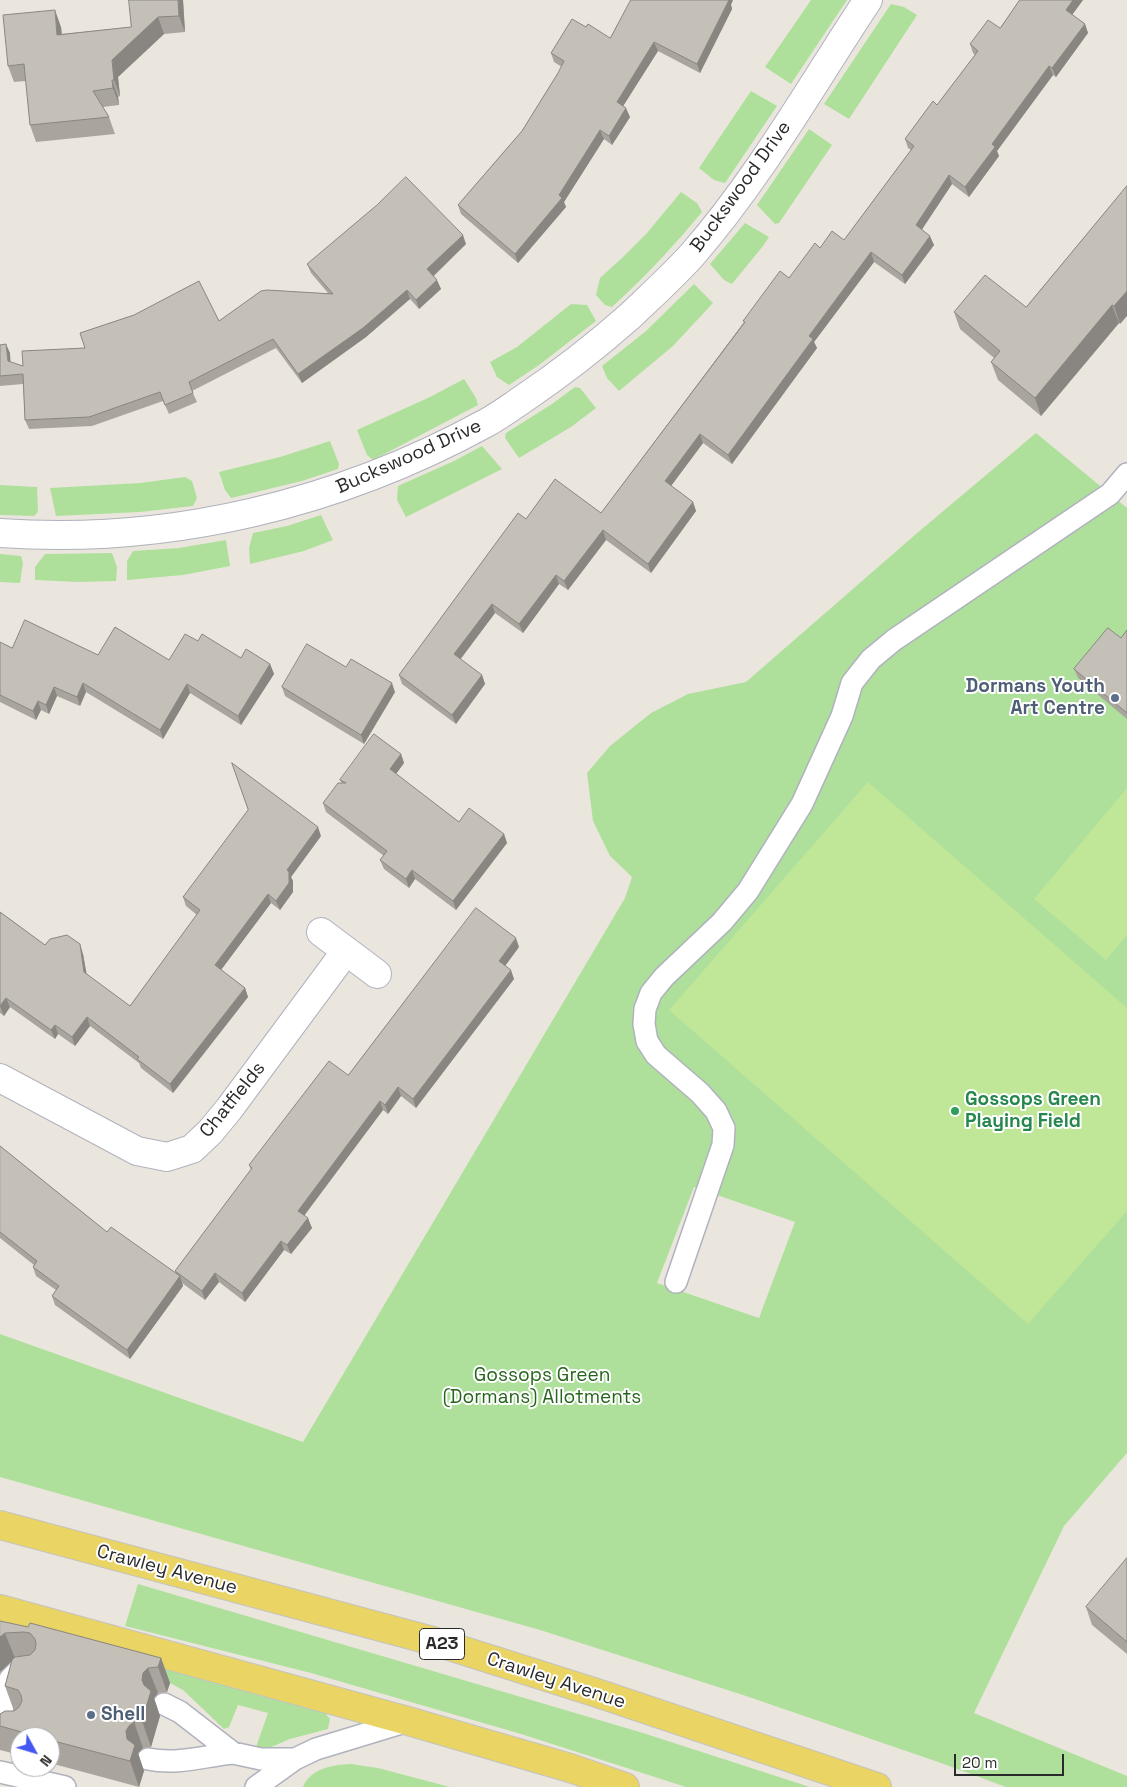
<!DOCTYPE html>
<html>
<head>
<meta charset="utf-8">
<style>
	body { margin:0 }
	#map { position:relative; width:1127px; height:1787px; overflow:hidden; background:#ebe6dd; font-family:"Space Grotesk",sans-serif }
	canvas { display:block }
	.north { position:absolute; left:10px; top:1727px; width:50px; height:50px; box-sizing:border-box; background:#fff; border:1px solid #aaa; border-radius:50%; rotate:129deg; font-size:14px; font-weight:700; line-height:20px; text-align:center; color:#2a2a2a }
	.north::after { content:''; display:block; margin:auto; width:18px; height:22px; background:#4458f1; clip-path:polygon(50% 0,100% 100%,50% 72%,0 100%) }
	.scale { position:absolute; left:954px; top:1754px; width:110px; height:22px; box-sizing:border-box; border:2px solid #2a2a2a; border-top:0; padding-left:6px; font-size:15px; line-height:18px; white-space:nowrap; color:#2a2a2a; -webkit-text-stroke:4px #fff; paint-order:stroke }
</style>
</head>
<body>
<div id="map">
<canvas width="1127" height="1787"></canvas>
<div class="north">N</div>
<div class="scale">20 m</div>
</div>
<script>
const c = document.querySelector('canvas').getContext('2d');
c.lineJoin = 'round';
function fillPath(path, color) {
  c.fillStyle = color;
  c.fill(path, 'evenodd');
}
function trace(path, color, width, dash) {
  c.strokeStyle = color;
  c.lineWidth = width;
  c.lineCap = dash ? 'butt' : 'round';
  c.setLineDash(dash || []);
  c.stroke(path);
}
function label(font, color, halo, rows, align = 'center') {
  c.font = font + ' "Space Grotesk",sans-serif';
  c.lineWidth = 4;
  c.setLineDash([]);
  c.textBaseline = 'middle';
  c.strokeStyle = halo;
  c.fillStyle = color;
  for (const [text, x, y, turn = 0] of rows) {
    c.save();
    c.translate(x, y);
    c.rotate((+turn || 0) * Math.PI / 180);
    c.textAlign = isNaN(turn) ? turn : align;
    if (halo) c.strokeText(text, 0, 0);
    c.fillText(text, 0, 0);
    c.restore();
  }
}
fillPath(new Path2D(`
	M811,0H847L791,84L765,67Z
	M891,4L904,7L917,15L849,119L824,104Z
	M751,91L777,106L725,183L714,180L699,168Z
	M809,129L832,145L779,223L775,224L757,205Z
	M681,192L697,203L702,212C674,246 645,277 612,307L605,305L596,295L600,278L622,258L647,233Z
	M745,223L769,237L763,246L732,284L724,280L710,264Z
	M694,284L713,303L673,346L619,391L607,378L602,366L646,331Z
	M571,304L587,305L596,321L539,365L509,385L497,377L490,362L517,347Z
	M464,379L476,398L478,405L373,460L367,455L357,430L430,397Z
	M575,387L580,388L596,408L571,427L519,458L505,438L506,433L552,404Z
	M1036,433L1127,508V1453L1064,1526L974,1713L1127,1776V1787H1006L941,1763L743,1695L540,1630L0,1477V1334L303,1442L625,898L632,877L610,856L593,821L587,773L610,746L651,713L688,694L746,682L916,534ZM694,1187L795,1222L759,1318L657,1283Z
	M330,441L339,464L338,469L302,481L231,498L225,490L219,472L280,457Z
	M482,446L502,469L406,517L397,500L398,486L454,461Z
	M185,477L192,481L197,498L193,506L140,512L56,516L50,488L140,483Z
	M0,485L37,487L38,512L34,516L0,515Z
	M321,515L333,540L304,551L250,564L249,548L253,533L287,526Z
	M226,540L230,566L183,575L127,580V561L133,551L179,548Z
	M112,553L117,567L116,581L78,582L35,580V567L45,554Z
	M0,554L21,556L23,563L20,583L0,582Z
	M138,1584L643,1733L810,1787H686L521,1734L311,1673L125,1626Z
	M0,1624L325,1713L330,1719L328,1729L290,1739L269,1748L256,1747L268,1713L238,1705L229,1727L224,1729L183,1690L170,1683L39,1648Z
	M351,1764L378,1768L450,1787H303C311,1768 332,1765 351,1764Z`), '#aee09c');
fillPath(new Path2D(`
	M868,782L1127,1008V1211L1028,1324L669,1010Z
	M1127,788V935L1106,960L1034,899Z`), '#c0e698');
const lane = new Path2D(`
	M676,1282L723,1145L724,1128L716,1111L700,1093L656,1055L647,1041L644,1024L645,1009L651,993L664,977L722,922L748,891L802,804L842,716L852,683L871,659L894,640L1110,494L1127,474
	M164,1704L180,1712L233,1753L261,1759H295
	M0,1718L10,1679L19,1670H23
	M148,1759C178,1765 203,1756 233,1753
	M0,1772L65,1787
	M256,1787L295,1759L316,1749L408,1721`);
const street = new Path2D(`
	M321,932L377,974
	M0,1078L137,1151L167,1157L192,1149L210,1132L229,1109L346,951`);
const secondary = new Path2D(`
	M0,533C169,545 338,504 486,423C499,416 511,407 523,399C560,374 596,346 630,316C651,296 673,276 692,255C760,177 811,86 868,0`);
const primary = new Path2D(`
	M0,1525L433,1641L597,1693L877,1787
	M0,1609L408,1721L570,1768L625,1787`);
trace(lane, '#b0b2bd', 24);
trace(street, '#b0b2bd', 30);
trace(secondary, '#b0b2bd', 30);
trace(primary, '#c3c3c3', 30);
trace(lane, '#fff', 21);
trace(street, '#fff', 28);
trace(secondary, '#fff', 28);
trace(primary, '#ead463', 28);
fillPath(new Path2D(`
	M183,0L185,32L164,34L118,77L120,96L118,97L119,105L103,107L109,117L115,134L36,142L30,125L26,81L14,82L8,66L61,27L62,34L131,27Z
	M1020,0H1083L1072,15L1085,24L1088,33L1056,77L1053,75L997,151L999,156L969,197L952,184L922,229L934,245L905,284L874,262L814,342L817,348L732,464L703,443L671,486L693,502L696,511L651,573L606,540L568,590L559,584L523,633L495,613L460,659L482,675L485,684L456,724L402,684L399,675L526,519L601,513L744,322L743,321L820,248L844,240L911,150L908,148L905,139L937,105L975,55L973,53L970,44L1000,28Z
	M731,5L732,9L700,73L658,51L623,106L630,117L612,145L604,139L564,202L566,207L518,263L461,214L458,205L522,131L558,73L562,67L554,62L551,53L586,27L610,38Z
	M1127,186L1120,324L1119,323L1041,416L998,380L991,362L994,358L960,329L954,312L1026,307Z
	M466,244L434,276L441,289L419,309L410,299L366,337L302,383L276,348L192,391L197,402L169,414L163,401L92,426L29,429L25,420L23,384L0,386V345L10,353V362L23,366L85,348L219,321L328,293L311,273L307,264Z
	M1127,630V719L1078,678L1074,669L1121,638Z
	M198,641L241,658L270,664L274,674L241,725L190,693L163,739L86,692L80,706L57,696L49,714L41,710L36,720L0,702V642L12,648L98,655L169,660Z
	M282,687L395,692L364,744L285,696Z
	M401,754L404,763L396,774L459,822L504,834L507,843L456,910L415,879L409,888L384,869L380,860L384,856L326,812L323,803L342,783L340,780Z
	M321,836L291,877L293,881V892L280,910L271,903L221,970L245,988L248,997L173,1093L141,1068L139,1063L90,1026L75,1046L58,1034L55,1039L10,1007L4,1016L0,1013V912L45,945L83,954L86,974L130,1006L197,915L186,906L183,897Z
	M519,947L505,966L514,979L416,1108L401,1096L388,1114L383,1110L304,1215L312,1228L291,1254L284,1250L245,1302L219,1282L205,1300L182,1283L183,1286L130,1359L55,1305L52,1296L56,1290L36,1276L33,1267L34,1265L0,1238V1146L107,1232L176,1273L175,1271L251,1170L249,1165L348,1075Z
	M1127,1558V1654L1092,1625L1086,1607Z
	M0,1621L161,1658L170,1683L167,1692L158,1693L154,1698L160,1716L151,1747L143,1748L138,1753L144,1771L139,1787L50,1763V1737H20V1755L0,1750V1714L14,1711L5,1686L12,1661L0,1672Z`), '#a9a59e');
fillPath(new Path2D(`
	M178,0H183L185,32L179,16Z
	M726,0H733L731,5L732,9L700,73L697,64Z
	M1073,0H1083L1069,19L1066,10Z
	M55,10L61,27L63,51L57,35Z
	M158,17L164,34L118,77L120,96L114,80L112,60Z
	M1085,24L1088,33L1056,77L1052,68Z
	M654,42L658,51L620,111L617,102Z
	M1049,66L1053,75L997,151L999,156L969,197L965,187L992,144Z
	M112,80L118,97L119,105L113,88Z
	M626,108L630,117L612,145L609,136Z
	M600,130L604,139L564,202L566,207L518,263L515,254L559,195Z
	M949,175L952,184L919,234L916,225Z
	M463,235L466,244L431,278L427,269Z
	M930,236L934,245L905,284L902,275Z
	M871,252L874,262L814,342L817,348L732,464L728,455L809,336Z
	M437,280L441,289L419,309L416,300Z
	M407,290L410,299L366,337L302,383L298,374Z
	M1127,291V316L1120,324L1114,306Z
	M1112,305L1119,323L1041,416L1035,398Z
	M6,344L10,353L11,370L8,361Z
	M700,434L703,443L668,490L665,481Z
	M693,502L696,511L651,573L648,564Z
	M603,530L606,540L568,590L564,581Z
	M556,575L559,584L523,633L519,624Z
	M492,604L495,613L457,664L454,654Z
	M270,664L274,674L241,725L238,716Z
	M482,675L485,684L456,724L452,715Z
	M83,683L86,692L80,706L77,697Z
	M392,683L395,692L364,744L361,735Z
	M187,684L190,693L163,739L160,730Z
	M54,687L57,696L49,714L46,705Z
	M38,701L41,710L36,720L33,711Z
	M401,754L404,763L393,778L390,769Z
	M318,827L321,836L291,877L293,881V892L280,910L276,901L287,870Z
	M504,834L507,843L456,910L453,901Z
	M412,870L415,879L409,888L406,879Z
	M268,894L271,903L218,974L215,965Z
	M516,938L519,947L502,970L499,961Z
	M80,944L83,954L88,981L84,972Z
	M511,970L514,979L416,1108L413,1099Z
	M245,988L248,997L173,1093L170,1084Z
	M6,998L10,1007L4,1016L0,1006Z
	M87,1017L90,1026L75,1046L72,1037Z
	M55,1025L58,1034L55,1039L51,1030Z
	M398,1087L401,1096L388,1114L385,1105Z
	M380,1101L383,1110L301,1220L298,1211Z
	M308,1218L312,1228L291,1254L287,1245Z
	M281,1241L284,1250L245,1302L242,1293Z
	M215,1273L219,1282L205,1300L202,1291Z
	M180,1276L183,1286L130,1359L127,1350Z
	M5,1633L15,1658L0,1672V1637Z
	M161,1658L170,1683L167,1692L158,1667Z
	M148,1668L158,1693L154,1698L160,1716L151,1747L142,1721V1680L143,1673Z
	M134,1722L143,1748L138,1753L144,1771L139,1787L130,1761L126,1731L129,1726Z`), '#898681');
const building = new Path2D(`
	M129,0H178L179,16L158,17L112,60L114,80H112L113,88L93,91L109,117L30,125L24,64L8,66L3,15L55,10L57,35L131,27Z
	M631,0H729L697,64L654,42L617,102L626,108L609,136L600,130L559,195L562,198L515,254L458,205L522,131L558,73L564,61L551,53L572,19L586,27L588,24L610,38Z
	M1020,0H1073L1066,10L1085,24L1052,68L1049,66L992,144L995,147L965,187L949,175L916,225L930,236L902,275L871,252L809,336L813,339L728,455L700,434L665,481L693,502L648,564L603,530L564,581L556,575L519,624L492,604L454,654L482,675L452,715L399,675L518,513L526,519L555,479L601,513L745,322L743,321L780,271L789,278L815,243L820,248L832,231L844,240L914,146L905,139L933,101L937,105L978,51L970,44L988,20L1000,28Z
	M406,177L463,235L427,269L437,280L416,300L407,290L363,328L298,374L273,339L189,382L193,393L165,405L160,392L89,417L25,420L23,374L0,376V345L6,344L8,361L23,366L22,351L85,348L80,333L134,315L199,281L219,321L261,291L267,290L333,294L307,264L377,205Z
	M1127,186V291L1114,306L1112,305L1035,398L991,362L1000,351L954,312L985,275L1026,307Z
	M25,620L98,655L115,627L169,660L185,634L198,641L202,634L241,658L246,649L270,664L238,716L187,684L160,730L83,683L77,697L54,687L46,705L38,701L33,711L0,695V642L12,648Z
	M1108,628L1121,638L1127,630V713L1074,669Z
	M307,644L346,667L351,659L392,683L361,735L282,687Z
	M374,734L401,754L390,769L459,822L469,808L504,834L453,901L412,870L406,879L380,860L387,851L323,803L338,783H346L340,780Z
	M232,763L318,827L287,870L289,872V883L276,901L268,894L215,965L245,988L170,1084L137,1059L139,1057L87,1017L72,1037L55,1025L51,1030L6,998L0,1006V912L45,945L50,939L67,935L80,944L84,972L130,1006L200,910L183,897L248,810Z
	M476,908L516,938L499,961L511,970L413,1099L398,1087L385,1105L380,1101L298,1211L308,1218L287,1245L281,1241L242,1293L215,1273L202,1291L175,1271L252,1168L249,1165L329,1061L348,1075Z
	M0,1146L107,1232L111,1227L180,1276L127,1350L52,1296L59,1286L33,1267L37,1261L0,1232Z
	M1127,1558V1642L1086,1607Z
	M0,1621L28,1627L30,1623L161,1658L158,1667L148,1668L143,1673L142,1680L144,1685L151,1691L142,1721L134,1722L129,1726L126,1731L127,1739L135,1745L130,1761L50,1740V1737H40L0,1726V1714L5,1711H14L19,1707L22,1701L21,1695L18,1690L5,1686L12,1660L15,1657L30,1655L35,1650L36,1644L35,1639L30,1633L24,1632L5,1633L0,1637Z`);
fillPath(building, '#c4c0b8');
trace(building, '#898681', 1);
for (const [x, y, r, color] of [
	[1115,698,5,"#5c6f8a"],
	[955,1111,5,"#2e9e5b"],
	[91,1715,5,"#5c6f8a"]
]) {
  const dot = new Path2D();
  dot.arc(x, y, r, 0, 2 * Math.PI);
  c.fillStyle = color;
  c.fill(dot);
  trace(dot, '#fff', 2);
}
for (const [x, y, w] of [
	[442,1644,45]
]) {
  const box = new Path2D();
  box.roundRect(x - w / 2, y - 15.5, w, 31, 4);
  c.fillStyle = '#fff';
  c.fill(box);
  trace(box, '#2a2a2a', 1);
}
label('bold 18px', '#2a2a2a', null, [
	["A23",442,1644]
]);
label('19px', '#2a2a2a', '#fff', [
	["Buckswood Drive",741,187,-54],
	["Buckswood Drive",409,457,-24],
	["Chatfields",233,1100,-51],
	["Crawley Avenue",167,1570,15],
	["Crawley Avenue",556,1681,18]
]);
label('bold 19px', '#4e5e75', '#fff', [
	["Dormans Youth",1105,687],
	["Art Centre",1105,709],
	["Shell",101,1715,"left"]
], 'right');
label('bold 19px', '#27864d', '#fff', [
	["Gossops Green",965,1100],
	["Playing Field",965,1122]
], 'left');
label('19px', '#27641d', '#fff', [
	["Gossops Green",542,1376],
	["(Dormans) Allotments",542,1398]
]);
</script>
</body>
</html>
